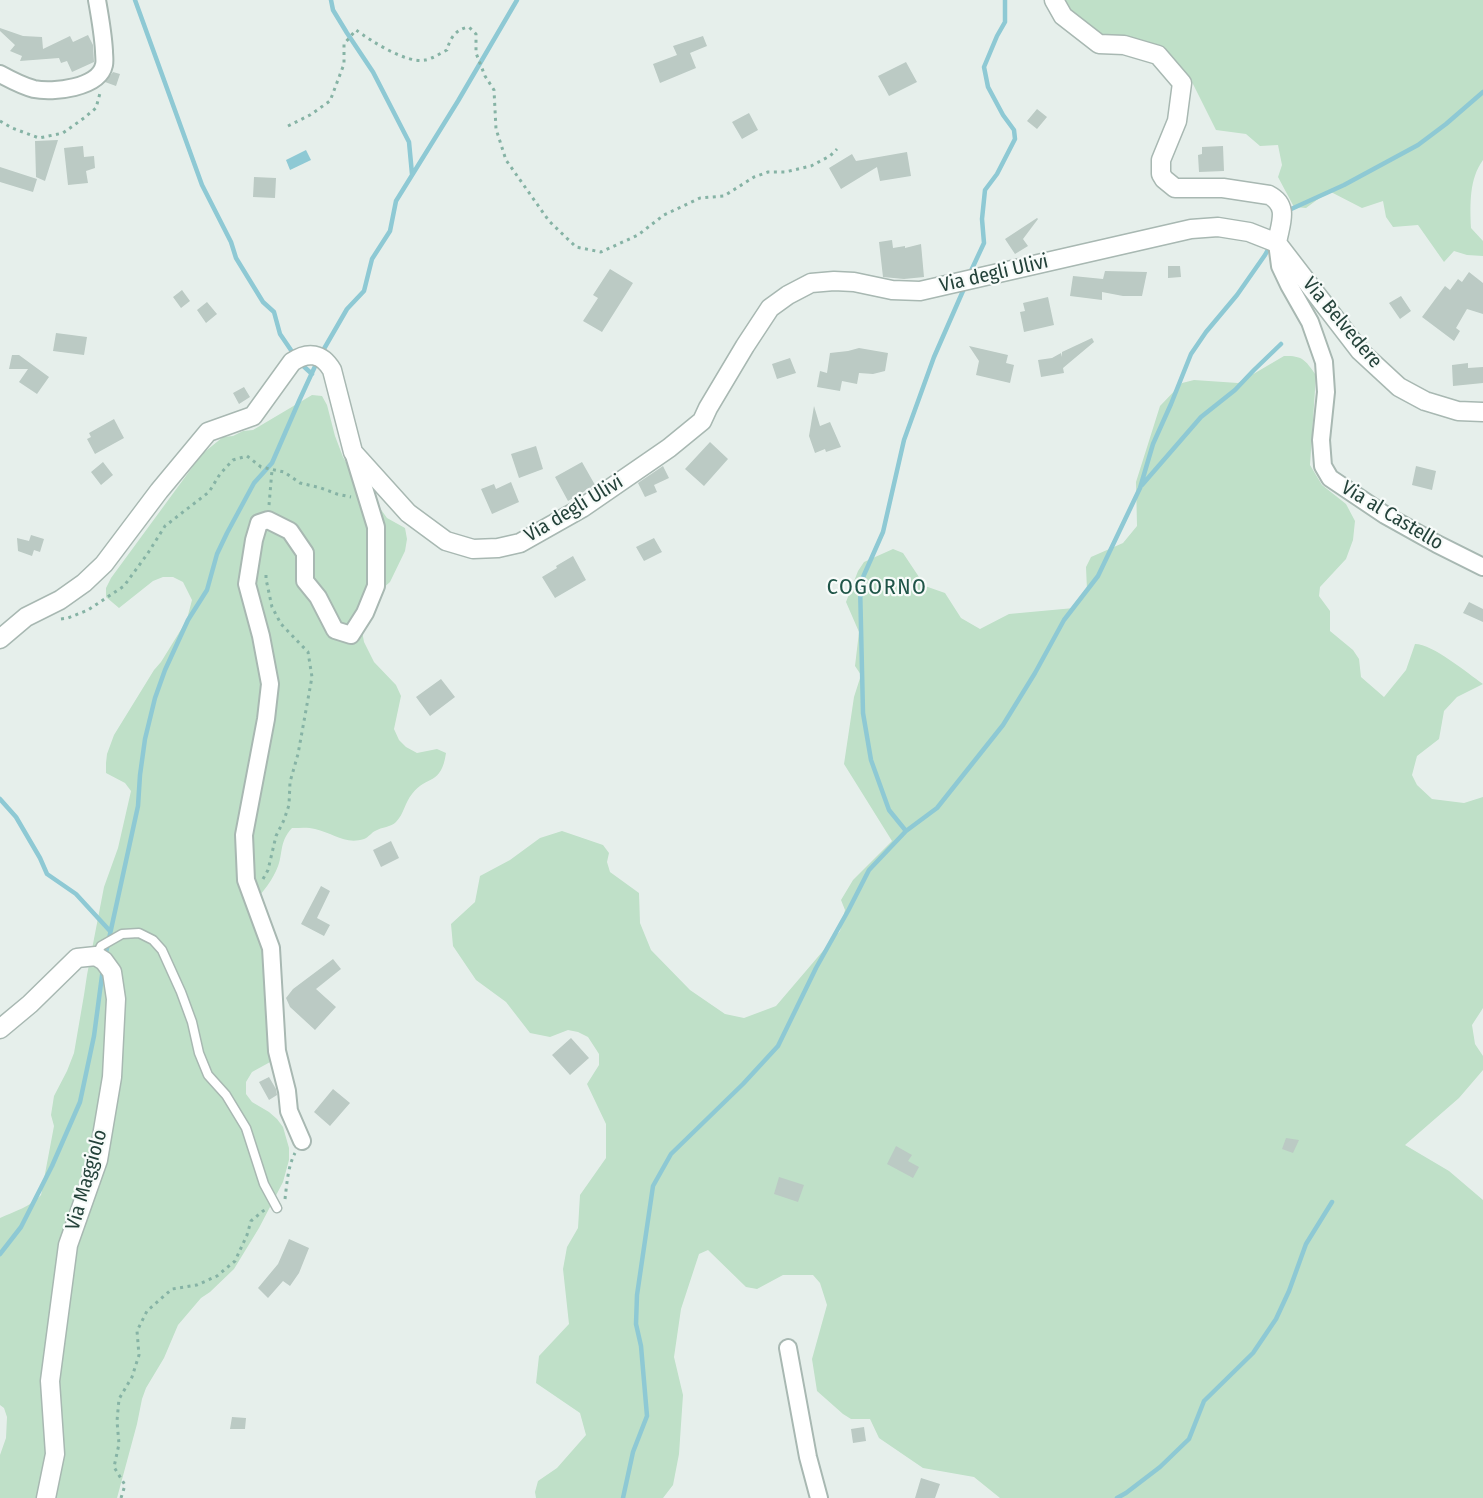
<!DOCTYPE html>
<html>
<head>
<meta charset="utf-8">
<style>
	body { margin:0 }
	canvas { display:block; background:#e6efeb }
</style>
</head>
<body>
<canvas width="1483" height="1498"></canvas>
<script>
const c = document.querySelector('canvas').getContext('2d');
c.lineJoin = 'round';
function fillPath(path, color) {
  c.fillStyle = color;
  c.fill(path, 'evenodd');
}
function trace(path, color, width, dash) {
  c.strokeStyle = color;
  c.lineWidth = width;
  c.lineCap = dash ? 'butt' : 'round';
  c.setLineDash(dash || []);
  c.stroke(path);
}
function label(font, color, halo, rows, align = 'center') {
  c.font = font + ' "Fira Sans Condensed",sans-serif';
  c.lineWidth = 4.5;
  c.setLineDash([]);
  c.textBaseline = 'middle';
  c.strokeStyle = halo;
  c.fillStyle = color;
  for (const [text, x, y, turn = 0] of rows) {
    c.save();
    c.translate(x, y);
    c.rotate((+turn || 0) * Math.PI / 180);
    c.textAlign = isNaN(turn) ? turn : align;
    if (halo) c.strokeText(text, 0, 0);
    c.fillText(text, 0, 0);
    c.restore();
  }
}
fillPath(new Path2D(`
	M1058,0H1483V160C1469,179 1470,205 1471,228L1483,241V256L1467,255L1454,251L1444,262L1418,225L1393,227L1386,217L1383,201L1362,208L1329,191L1306,208L1294,207L1278,177L1282,165L1278,145L1260,146L1246,134L1216,130L1190,78L1168,57L1100,37Z
	M1284,356C1303,355 1306,361 1316,375L1310,465L1322,485L1346,504L1355,521L1353,540L1346,559L1320,587L1319,596L1330,611V631L1353,650L1359,659L1361,677L1384,697L1406,670L1415,644C1433,644 1467,673 1483,684L1457,697L1444,711L1439,739L1417,756L1412,775L1417,785L1432,799L1464,803L1483,797V1008L1472,1025L1475,1044L1483,1056V1070L1459,1098L1405,1145L1449,1171L1483,1200V1498H1000L974,1477L923,1468L879,1438L870,1419H851L843,1414L817,1391L812,1359L827,1305L820,1283L813,1275H783L757,1289L746,1287L708,1250L699,1254L681,1309L674,1357L683,1395L679,1454L673,1485L663,1498H536L535,1492L538,1481L557,1468L586,1435L580,1413L536,1383L539,1356L569,1324L563,1269L567,1247L578,1228L580,1195L606,1158V1124L587,1084L599,1065V1054L588,1037L578,1032L568,1030L550,1037L530,1033L506,1002L476,980L453,946L451,924L475,902L480,876L510,860L540,838L562,831L603,845L609,853L607,862L610,872L639,893L640,923L651,950L690,990L725,1014L744,1018L776,1006L840,931L845,910L841,900L853,880L892,841L844,764L854,697L861,675L855,666L859,632L846,602L858,571L864,562L893,549L903,553L925,586L945,593L961,618L980,629L1009,614L1074,608L1087,590L1086,567L1091,557L1123,543L1137,526L1136,482L1160,406L1182,383L1194,380L1238,383Z
	M312,395L322,396L327,405L335,436L343,457L348,466L362,483L387,518L405,528L407,539L405,551L390,582L381,590L362,631L364,642L374,662L396,685L401,696L394,729L399,740L406,747L417,753L437,749L446,753C441,786 428,774 412,794C405,802 404,814 396,822C391,827 382,827 375,831C371,833 369,837 364,839C345,845 333,833 315,829C308,827 300,828 292,828C278,843 284,855 276,871C270,884 260,895 251,906L262,945L272,1041V1061L252,1072L246,1082V1094L252,1102L269,1112L277,1119L283,1127L289,1148V1160L283,1182L259,1228L234,1269L210,1292L201,1298L178,1325L164,1358L146,1388L142,1399L137,1424L117,1498H0V1455L6,1438L7,1417L4,1408L0,1405V1218C15,1211 30,1207 41,1195L54,1126L51,1115L54,1096L67,1071L74,1053L84,995L87,975L104,887L118,848L131,791L125,783L106,773V763L107,754L114,735L154,670L161,662L182,628L187,619L192,600L183,582L173,577H163L153,581L119,608L106,597V588L111,578L202,454L223,437L233,436L243,431L253,430Z`), '#bfe0c8');
fillPath(new Path2D(`
	M306,150L311,160L290,170L286,160Z`), '#8ec9d4');
trace(new Path2D(`
	M135,0L202,185L231,242L236,258L263,302L274,312L280,334L295,356
	M331,0L333,10L347,33L373,72L409,142L412,174
	M1288,212L1289,210L1344,185L1418,145L1446,124L1483,92
	M970,273L984,243L982,219L985,190L997,174L1015,139L1014,130L1003,115L988,87L984,67L997,36L1005,22V0
	M321,354L347,309L364,291L372,259L390,231L396,201L458,101L517,0
	M300,363L312,374
	M1142,485L1201,417L1235,390L1254,370L1281,344
	M0,799L16,817L40,858L47,874L76,894L110,931
	M906,831L889,810L871,760L863,713L860,584L883,532L904,440L934,357L966,284
	M105,957L138,806L140,775L145,739L155,698L165,670L188,620L207,590L217,554L227,533L254,483L272,463L299,401L317,362
	M0,1254L21,1227L52,1166L80,1102L94,1036L103,968
	M623,1498L633,1452L647,1416L641,1346L636,1324L637,1295L653,1186L671,1154L743,1084L778,1046L816,968L848,911L869,870L906,831L937,808L1003,725L1035,673L1064,620L1098,576L1140,488L1153,444L1171,404L1191,354L1206,332L1237,295L1265,255L1270,246
	M1117,1498L1126,1493L1160,1467L1189,1439L1204,1401L1253,1353L1276,1319L1289,1291L1306,1244L1332,1202`), '#8ec9d4', 4.5);
fillPath(new Path2D(`
	M0,28L23,36L42,37L43,49L70,36L73,42L88,35L93,45L94,62L72,72L67,61L61,63L59,58L20,61L22,56L10,51L15,45L0,31Z
	M703,36L707,46L690,53L696,68L660,83L653,64L677,55L673,46Z
	M906,62L917,82L889,96L878,76Z
	M113,72L120,74L116,86L105,82Z
	M1037,109L1047,117L1037,129L1027,121Z
	M749,113L758,130L742,139L732,122Z
	M58,140L45,181L36,177L35,141Z
	M83,146L84,157L94,156L95,168L86,171L88,183L68,185L64,148Z
	M1223,146L1224,171L1199,172L1198,155L1202,154V147Z
	M907,152L911,176L880,181L877,167L841,189L829,168L852,154L856,161Z
	M0,167L37,179L33,192L0,182Z
	M254,177L276,178L275,198L253,197Z
	M1037,218L1038,219L1023,239L1028,246L1015,254L1005,239Z
	M892,240L893,248L905,246V248L921,244L924,277L904,279L883,277L879,242Z
	M1168,266H1180L1181,277L1168,278Z
	M610,269L633,283L602,332L583,321L598,298L593,295Z
	M1105,271L1147,272L1142,296H1123L1102,292V300L1070,296L1073,276L1103,279Z
	M1469,272L1483,283V314L1467,309L1456,328L1460,331L1454,341L1422,317L1445,286L1450,290L1458,279L1462,282Z
	M182,290L190,301L181,308L173,297Z
	M1401,296L1411,311L1400,319L1389,303Z
	M1048,297L1054,325L1024,332L1020,312L1025,311L1023,303Z
	M207,302L217,314L206,323L197,310Z
	M56,333L87,337L84,355L53,351Z
	M1092,338L1094,342L1063,368L1064,373L1041,377L1038,360L1052,358L1061,353L1062,357V352Z
	M969,346L1008,355L1006,363L1014,365L1010,383L976,375L979,361Z
	M859,348L888,353L885,371L873,374L859,373L857,384L842,381L840,391L817,387L820,371L827,373L830,353L848,351Z
	M12,355H19L49,377L37,394L19,382L28,369H9Z
	M790,358L796,373L777,379L772,364Z
	M1468,363V368L1483,367V383L1453,386L1452,365Z
	M244,387L250,397L239,404L233,393Z
	M814,406L820,426L830,422L841,447L826,452L825,449L815,453L809,436Z
	M114,419L124,438L95,454L87,439L91,437L89,433Z
	M710,442L728,459L704,486L685,469Z
	M536,446L543,469L519,478L511,454Z
	M103,462L113,475L101,485L91,472Z
	M582,462L595,485L568,501L555,477Z
	M663,466L669,478L654,485L657,492L645,497L638,483Z
	M1416,466L1436,471L1432,490L1412,485Z
	M511,482L519,502L492,514L481,489L494,484L496,489Z
	M31,535L44,539L40,552L34,550L32,556L18,551L17,538L29,541Z
	M654,538L662,552L644,561L636,547Z
	M573,556L586,580L555,598L542,577L557,568L556,566Z
	M1469,602L1483,609V622L1463,613Z
	M441,679L455,697L430,716L416,697Z
	M391,841L399,858L381,867L373,850Z
	M321,886L330,891L317,918L330,925L324,936L301,924Z
	M333,959L341,969L316,989L336,1007L315,1030L290,1007L286,998L293,989Z
	M571,1038L589,1058L570,1075L552,1055Z
	M269,1077L276,1089L277,1095L269,1100L259,1082Z
	M333,1089L350,1103L330,1126L314,1112Z
	M1286,1138L1299,1140L1293,1153L1282,1149Z
	M896,1146L912,1155L908,1161L919,1167L913,1178L887,1164Z
	M779,1177L804,1185L798,1202L774,1194Z
	M289,1239L309,1248L299,1273L290,1286L283,1281L268,1298L258,1288L278,1264Z
	M232,1417L246,1418L245,1429H230Z
	M864,1427L866,1441L853,1443L851,1429Z
	M921,1478L940,1484L935,1498H915Z`), '#bbcac4');
const service = new Path2D(`
	M96,956L101,946L122,934L139,933L153,940L162,950L181,992L192,1022L199,1053L208,1075L226,1095L246,1128L264,1184L277,1208`);
const minor = new Path2D(`
	M0,74C11,80 22,86 34,89C53,93 99,88 104,65C105,61 104,55 104,51C103,33 100,17 97,0
	M1277,243L1280,266L1289,285L1310,322L1324,362L1326,392L1321,440L1323,466L1330,478L1385,515L1437,544L1483,567
	M302,1141L289,1111L287,1091L277,1051L271,948L246,880L244,835L266,719L270,684L261,636L247,584L254,540L259,523L268,520L290,531L305,553V581L318,597L335,630L351,635L365,613L376,586V527L353,452
	M788,1348L808,1457L819,1498`);
const tertiary = new Path2D(`
	M1054,0L1063,16L1099,44L1124,45L1158,55L1182,83L1177,121L1161,160V174L1164,179L1175,188H1223L1269,195C1290,206 1280,224 1277,243
	M1277,243L1360,351L1399,387L1425,401L1458,411L1483,412
	M0,639L26,617L60,600L84,583L104,564L159,491L208,432L253,416L292,362C308,351 322,353 332,370L353,452L408,513L446,541L473,549L498,548L520,543L582,508L669,448L702,421L708,408L745,346L770,308L788,295L811,283L834,281L854,282L892,290L920,291L1191,229L1218,227L1249,232L1277,243
	M0,1029L30,1004L77,958L96,956L104,961L112,972L116,999L112,1077L98,1160L68,1245L50,1381L55,1454L46,1498`);
trace(service, '#a8b8b2', 11);
trace(minor, '#a8b8b2', 20);
trace(tertiary, '#a8b8b2', 21);
trace(new Path2D(`
	M0,121L12,128L39,138L63,133L84,118L96,108L100,93
	M288,126L310,115L330,101L344,64V44L356,30C371,41 407,64 425,60C432,59 441,53 447,50C450,38 456,29 469,27L476,34V53L485,76L494,90L496,129L506,160L549,221L576,247L601,252L638,235L664,215L700,198L724,196L754,177L768,172H785L811,166L830,156L837,149
	M269,505L272,470
	M61,619L68,618L88,610L124,586L148,553L165,526L209,492L220,474L233,460L247,456L261,467L284,472L300,483L321,488L337,494L351,497
	M263,879L268,870L276,836L284,820L289,805L290,782L298,754L312,677L308,652L281,624L272,607L266,579V571
	M285,1199C287,1183 288,1166 295,1153
	M121,1498L125,1485L114,1467L119,1444L117,1421L119,1399L132,1377L139,1355L137,1331L147,1311L172,1289L197,1285L217,1276L235,1261L247,1235L251,1221L263,1211L265,1210`), '#86b3a5', 3, [3, 4.5]);
trace(service, '#fff', 8);
trace(minor, '#fff', 16);
trace(tertiary, '#fff', 18);
label('20px', '#24423a', '#f7fbf9', [
	["Via degli Ulivi",994,274,-13],
	["Via Belvedere",1342,323,50],
	["Via degli Ulivi",574,509,-31],
	["Via al Castello",1392,516,31],
	["Via Maggiolo",87,1180,-74]
]);
c.letterSpacing = '1.5px';
label('22px', '#1f5548', '#f7fbf9', [
	["COGORNO",877,588]
]);
c.letterSpacing = '0px';
</script>
</body>
</html>
